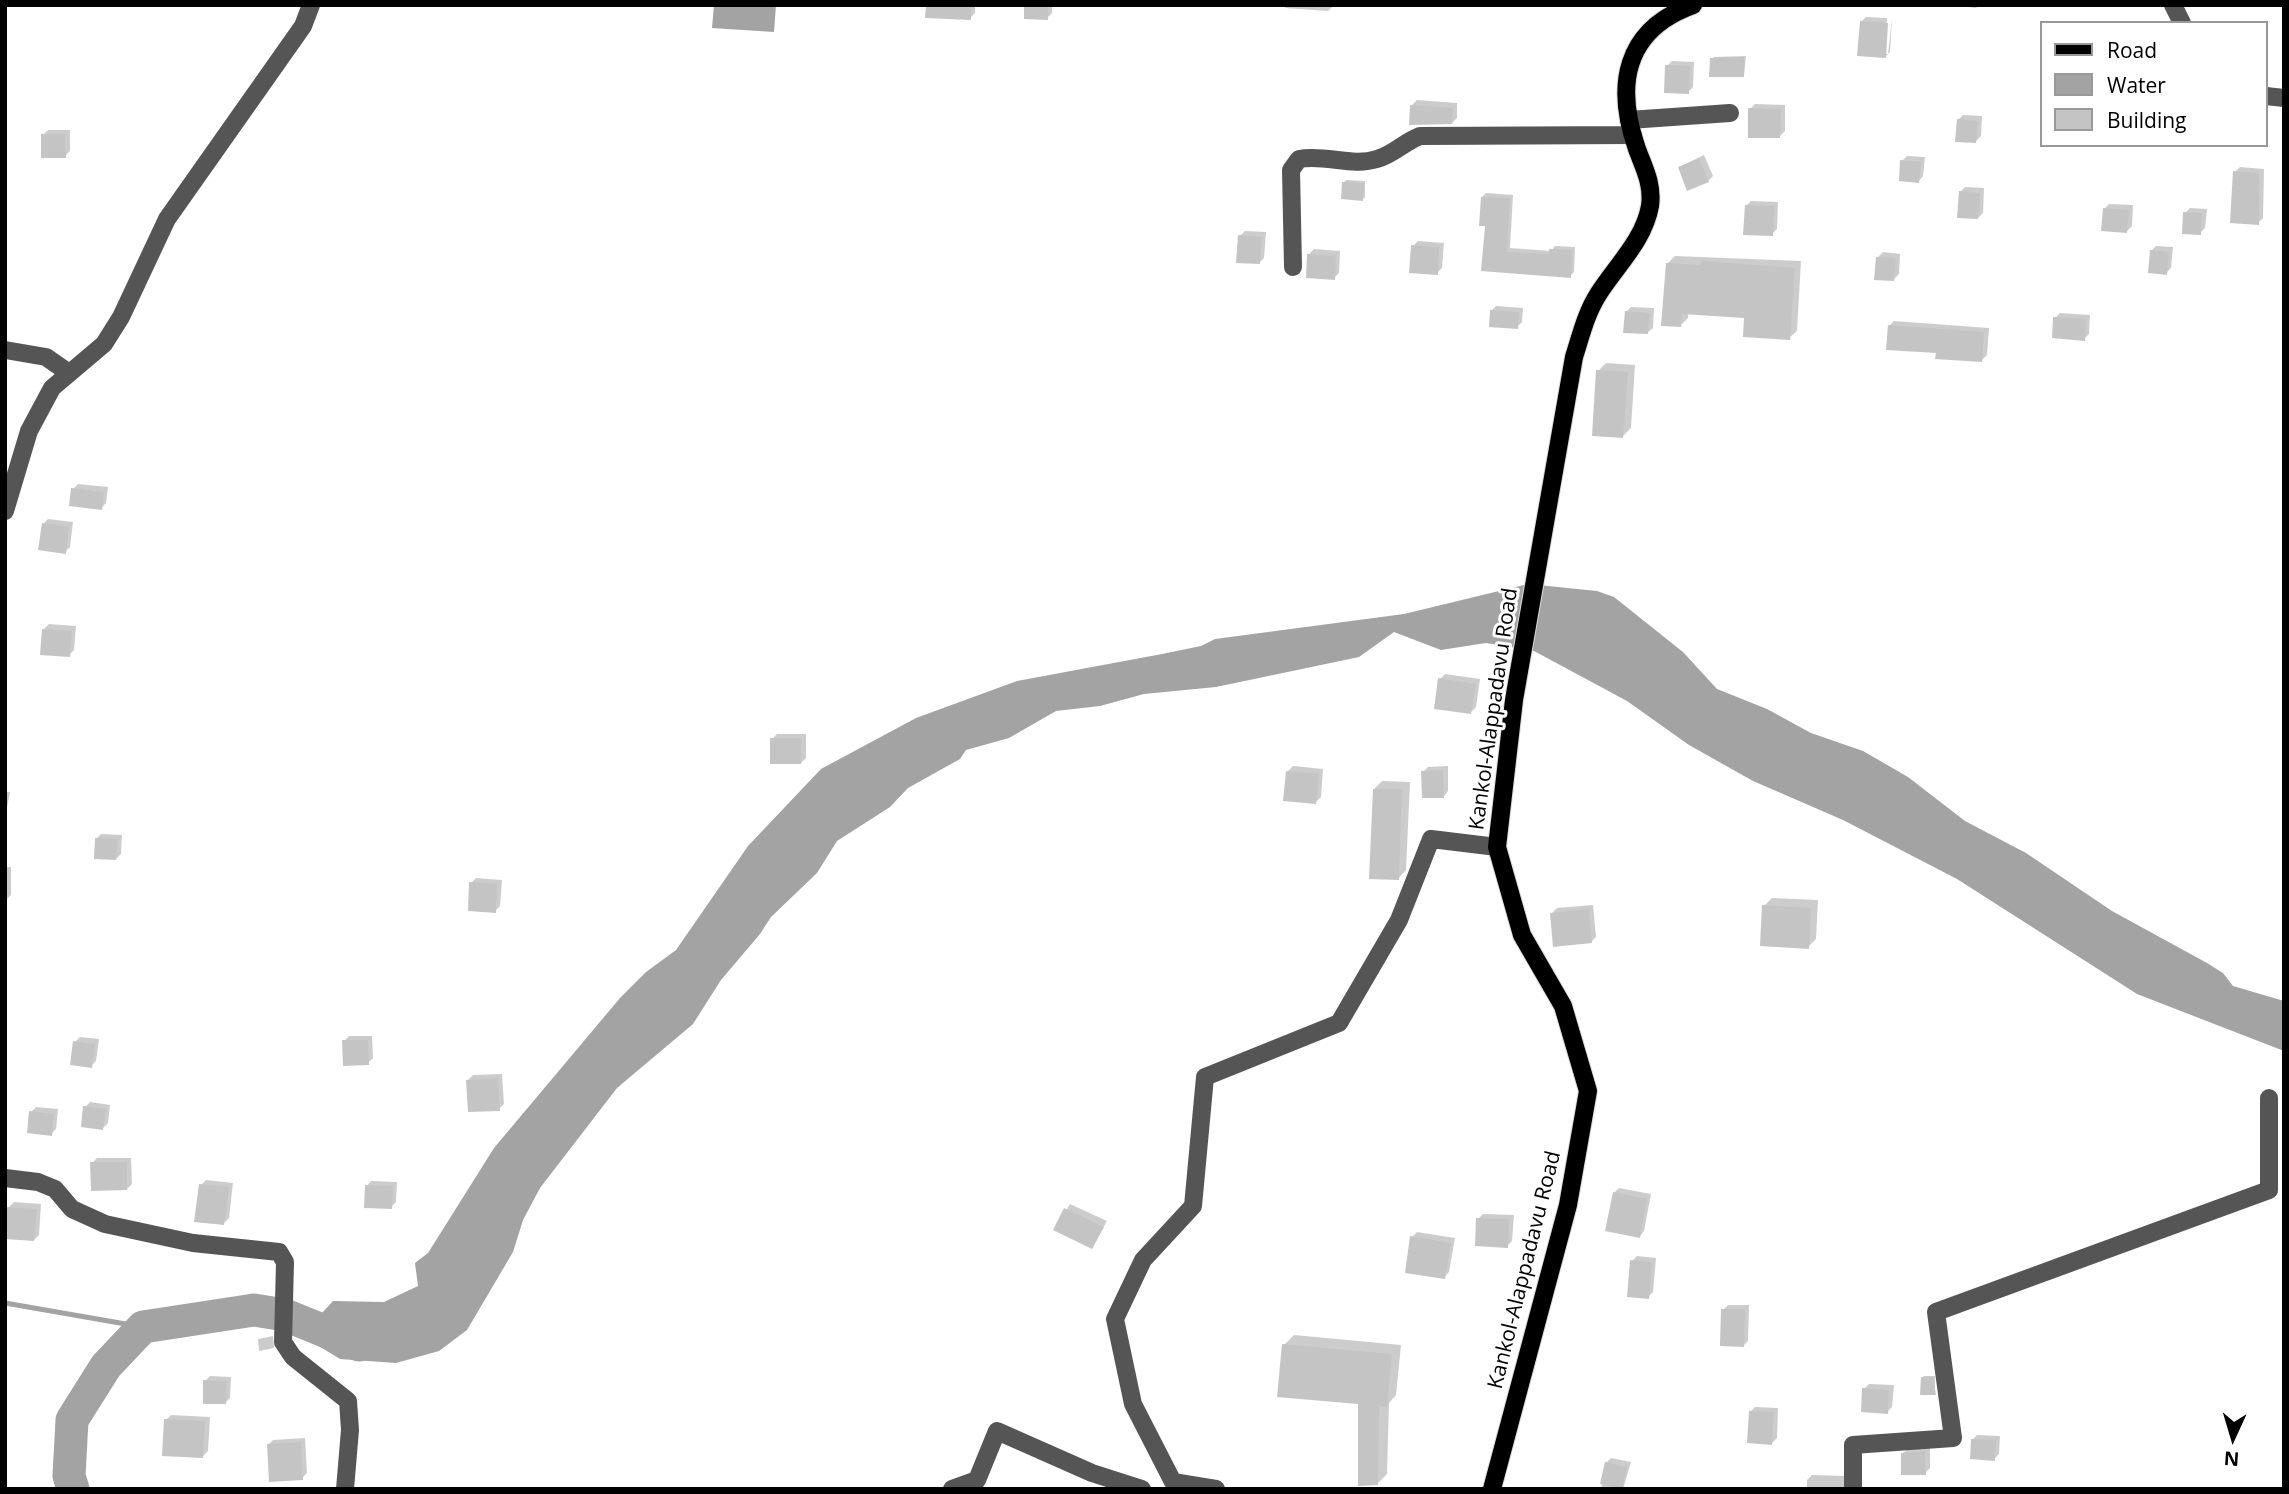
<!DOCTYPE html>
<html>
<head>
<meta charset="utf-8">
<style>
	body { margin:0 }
	#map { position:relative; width:2289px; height:1494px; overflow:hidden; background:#fff; font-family:"Open Sans",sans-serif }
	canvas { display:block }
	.frame { position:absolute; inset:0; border:7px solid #000; pointer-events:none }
	.legend { position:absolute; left:2040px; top:21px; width:228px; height:126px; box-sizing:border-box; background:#fff; border:2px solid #999; margin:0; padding:9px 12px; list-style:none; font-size:21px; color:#000 }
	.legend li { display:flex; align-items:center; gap:14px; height:35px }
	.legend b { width:35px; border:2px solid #999 }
	.north { position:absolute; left:2198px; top:1403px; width:70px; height:70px; -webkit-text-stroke:5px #fff; paint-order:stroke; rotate:184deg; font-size:19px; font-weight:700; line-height:28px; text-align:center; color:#000 }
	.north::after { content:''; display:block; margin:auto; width:24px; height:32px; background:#000; clip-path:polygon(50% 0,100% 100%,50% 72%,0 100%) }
</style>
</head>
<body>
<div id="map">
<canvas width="2289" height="1494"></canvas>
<div class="frame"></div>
<ul class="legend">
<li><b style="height:9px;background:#000"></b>Road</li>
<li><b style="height:19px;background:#a3a3a3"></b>Water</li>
<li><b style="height:19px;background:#c4c4c4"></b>Building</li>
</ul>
<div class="north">N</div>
</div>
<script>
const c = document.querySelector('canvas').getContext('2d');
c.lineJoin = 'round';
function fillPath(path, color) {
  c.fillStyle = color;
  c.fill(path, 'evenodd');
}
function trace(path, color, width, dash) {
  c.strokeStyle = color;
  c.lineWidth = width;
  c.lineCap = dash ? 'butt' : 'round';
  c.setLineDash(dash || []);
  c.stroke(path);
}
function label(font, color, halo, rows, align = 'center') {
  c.font = font + ' "Open Sans",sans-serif';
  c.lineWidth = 6;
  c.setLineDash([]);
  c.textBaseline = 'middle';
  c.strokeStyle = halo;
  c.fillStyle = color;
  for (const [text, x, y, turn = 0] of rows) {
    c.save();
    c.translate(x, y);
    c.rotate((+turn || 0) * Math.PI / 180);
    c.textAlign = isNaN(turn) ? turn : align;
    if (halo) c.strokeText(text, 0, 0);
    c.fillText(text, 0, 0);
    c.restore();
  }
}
fillPath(new Path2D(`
	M714,5H776L774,32L712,28Z
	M1528,584L1597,591L1614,597L1683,652L1717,689L1767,709L1811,733L1863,751L1908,777L1965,821L2026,853L2112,911L2207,963L2223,973L2233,986L2284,1001V1051L2137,994L1957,879L1843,820L1753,781L1689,745L1627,701L1534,651L1486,643L1441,650L1394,632L1359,657L1216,687L1144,694L1100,706L1056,711L1009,738L966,750L960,759L908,788L890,807L837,841L817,873L771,917L760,934L721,980L693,1024L617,1088L540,1188L523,1220L513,1252L467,1330L439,1351L396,1363L340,1359L317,1345L313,1337L322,1313L333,1301L384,1302L418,1286L415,1263L428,1253L494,1148L620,998L646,972L676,950L748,846L821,769L916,718L1017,681L1162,654L1201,646L1215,639L1404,614Z`), '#a3a3a3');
fillPath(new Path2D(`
	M951,5H975V13L970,18Z
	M1026,5H1052V13L1047,18Z
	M1286,5H1334L1328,11L1285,8Z
	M1950,5H1979L1976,8Z
	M1866,17L1887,18L1885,54H1888L1892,18L1890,52L1885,57L1861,22Z
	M1746,56L1744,76L1712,59L1714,57Z
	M1672,61L1694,62L1693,87L1688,92L1667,66Z
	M1417,100L1457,103V118L1452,123L1412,105Z
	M1755,104L1785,105V131L1780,136L1750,109Z
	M1963,115L1982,116L1981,136L1976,141L1958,120Z
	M48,130H70V151L65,156L43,135Z
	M1704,155L1713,176L1708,181L1680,167Z
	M1907,156L1925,157L1923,176L1919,181L1902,161Z
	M2240,167L2264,169L2263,218L2258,223L2235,172Z
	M1346,180L1365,181V197L1363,199L1344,182Z
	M1965,187L1984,188L1983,213L1978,218L1960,192Z
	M1486,193L1513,195L1510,248L1551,251L1555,246L1575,247L1574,272L1570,276L1483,270L1486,224L1482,197Z
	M1751,201L1778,202L1777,229L1772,234L1746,206Z
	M2109,204L2133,205L2132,226L2127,231L2104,209Z
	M2190,208L2207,209L2205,228L2200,233L2185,213Z
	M1245,231L1266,232L1264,258L1259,263L1240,236Z
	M1418,241L1444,243L1442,268L1437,273L1413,246Z
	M2156,246L2173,247L2171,268L2166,273L2151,251Z
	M1314,249L1340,251L1339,273L1334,278L1309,254Z
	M1883,252L1900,254L1899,274L1894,279L1878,257Z
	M1675,256L1801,261L1797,331L1789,338L1746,317L1688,313V318L1681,325L1667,264Z
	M1496,306L1523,308L1522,322L1517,327L1491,311Z
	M1631,307L1654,308L1653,328L1648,332L1626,312Z
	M2060,313L2090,315L2089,334L2084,339L2055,318Z
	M1894,321L1989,328L1987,355L1982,360L1889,326Z
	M1606,363L1635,365L1631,428L1623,436L1598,371Z
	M78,484L108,487L106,503L101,508L73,489Z
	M48,519L73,522L70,547L65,552L43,524Z
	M49,624L76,626L74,650L69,655L44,629Z
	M1445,674L1480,679L1476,707L1471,712L1440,679Z
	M777,734H806V758L801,763L772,739Z
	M1293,766L1323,769L1321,797L1316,802L1288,771Z
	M1448,766V791L1444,796L1423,772L1428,767Z
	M1382,781L1410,782L1406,870L1399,878L1374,789Z
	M5,792H10L7,808L5,807Z
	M101,834L122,835L121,854L116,859L96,839Z
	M5,867H11V895L6,900Z
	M476,878L502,880L500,906L495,911L471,883Z
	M1772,898L1818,900L1816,939L1808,947L1764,906Z
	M1593,905L1596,937L1591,942L1552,913L1557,908Z
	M349,1036H372L373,1058L368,1063L344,1041Z
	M80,1037L99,1039L96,1061L91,1066L75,1042Z
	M502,1074L504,1104L499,1109L468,1080L473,1075Z
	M90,1102L110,1105L108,1123L103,1128L85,1107Z
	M36,1107L58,1109L56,1129L51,1134L31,1112Z
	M97,1158H131L132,1184L127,1189L92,1163Z
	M206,1180L233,1183L229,1218L224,1223L201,1185Z
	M371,1181L397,1182L396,1202L391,1207L367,1186Z
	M1619,1188L1651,1194L1644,1231L1640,1236L1614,1193Z
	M14,1202L41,1204L39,1235L34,1240L9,1207Z
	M1070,1204L1107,1221L1092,1247L1055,1229Z
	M1483,1214L1514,1215L1512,1241L1507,1246L1478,1219Z
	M1417,1232L1455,1238L1449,1272L1444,1277L1412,1237Z
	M1637,1256L1656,1258L1653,1292L1648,1297L1632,1261Z
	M1728,1305H1749L1748,1341L1743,1346L1723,1310Z
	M1294,1335L1401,1345L1396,1395L1389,1403L1387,1474L1377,1484L1360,1403L1284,1345Z
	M273,1336L274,1348L259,1351L258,1339Z
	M210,1376L231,1377L230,1398L225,1403L205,1381Z
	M1924,1376H1935V1394L1922,1378Z
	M1869,1384L1894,1385L1892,1407L1887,1412L1864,1389Z
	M1755,1407L1778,1408L1777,1438L1772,1443L1750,1412Z
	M171,1415L210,1417L208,1451L203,1456L166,1420Z
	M1977,1435L2000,1436L1999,1454L1994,1459L1972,1440Z
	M305,1438L307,1473L302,1478L268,1445L273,1440Z
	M1930,1447V1468L1925,1473L1902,1454L1908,1449Z
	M1611,1458L1631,1462L1623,1489H1601L1606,1463Z
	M1812,1475L1846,1476V1489H1807V1480Z`), '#0003');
trace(new Path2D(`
	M5,1303L143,1327`), '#a3a3a3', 5);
trace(new Path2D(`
	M73,1489L69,1476L72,1420L106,1366L143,1327L254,1310L285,1315L359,1345`), '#a3a3a3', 33);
fillPath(new Path2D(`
	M926,5H971V20L925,18Z
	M1024,5H1048V20L1024,19Z
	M1860,21L1888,23L1886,58L1857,56Z
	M1726,57H1744V77H1709L1710,58Z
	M1665,65L1690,66L1689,94L1664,93Z
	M1410,105L1453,108L1452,124L1409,125Z
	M1748,108L1781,109L1780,138H1748Z
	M1957,119L1978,121L1976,143L1955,142Z
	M41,134H65L66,158H41Z
	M1699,158L1709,182L1687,191L1678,167Z
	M1900,160L1921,162L1919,183L1899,181Z
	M2233,171L2259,173V225L2230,223Z
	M1342,182L1364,183L1363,201L1341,199Z
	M1959,191L1980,193L1978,219L1957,218Z
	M1481,197L1510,198L1507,252L1549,254V249L1572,250L1571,278L1481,271L1485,226H1479Z
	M1745,205L1774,206L1773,236L1743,235Z
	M2103,208L2129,210L2127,233L2101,231Z
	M2183,212L2202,213L2201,235L2182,234Z
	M1238,235L1262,237L1260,264L1236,263Z
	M1411,245L1439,247L1438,275L1409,273Z
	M2150,250L2169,252L2167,275L2148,273Z
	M1307,254L1336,256L1335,280L1306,278Z
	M1876,257L1896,258L1894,281L1874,280Z
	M1701,261L1795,268L1790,340L1743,337L1744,318L1682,314L1681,327L1661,326L1666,263L1701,265Z
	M1490,310L1519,312L1518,329L1489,327Z
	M1625,311L1650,313L1648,334L1623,333Z
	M2053,317L2086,319L2085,341L2052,338Z
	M1888,325L1984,332L1982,362L1935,359L1936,353L1886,350Z
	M1596,370L1628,372L1623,438L1592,436Z
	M71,488L104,492L102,510L69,506Z
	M42,523L69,526L66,554L38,550Z
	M42,629L72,631L70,657L40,655Z
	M1438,678L1476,684L1471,714L1434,709Z
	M770,738H801V764H770Z
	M1443,770L1444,798H1422L1421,771Z
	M1286,771L1319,774L1316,804L1283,801Z
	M1373,789H1402L1399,880L1369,879Z
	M95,838L118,839L116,860L94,859Z
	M469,882L497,884L496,913L468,911Z
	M1762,905L1811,908L1809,949L1760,946Z
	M1589,909L1592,943L1553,947L1550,913Z
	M342,1040H368L369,1065L343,1066Z
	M73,1041L95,1044L92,1068L70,1065Z
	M498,1078L500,1111L468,1112L466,1080Z
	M83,1106L106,1109L103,1130L81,1127Z
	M29,1111L54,1114L52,1136L27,1133Z
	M90,1162H127V1190L91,1191Z
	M199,1184L229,1187L224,1225L194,1222Z
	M365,1185L393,1186L392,1209L364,1208Z
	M1613,1192L1647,1199L1640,1238L1605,1231Z
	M7,1207L37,1209L34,1241L5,1239Z
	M1064,1208L1104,1227L1092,1249L1053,1230Z
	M1476,1218L1509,1219L1508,1248L1475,1246Z
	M1410,1236L1451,1243L1445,1279L1405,1273Z
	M1630,1260L1652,1262L1649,1299L1627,1297Z
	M1721,1309H1745L1744,1347L1720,1346Z
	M1282,1344L1392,1354L1387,1407L1379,1406L1378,1485L1358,1486V1404L1277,1397Z
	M1921,1377H1933L1936,1395H1920Z
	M203,1380L227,1381L226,1404H203Z
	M1862,1388L1889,1390L1888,1414L1861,1412Z
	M1749,1411L1774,1412L1772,1445L1747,1443Z
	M164,1419L205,1421L203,1458L162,1456Z
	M1971,1439L1996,1440L1995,1461L1970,1459Z
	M301,1442L303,1480L269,1482L267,1444Z
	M1925,1451L1926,1475H1901V1453Z
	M1605,1462L1627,1467L1622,1489L1600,1484Z`), '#c4c4c4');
const major = new Path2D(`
	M1492,1489L1568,1205L1588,1091L1563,1006L1522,935L1497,847L1514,700L1574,357C1581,335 1586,313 1599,293C1617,265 1644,240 1650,206C1653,184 1644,168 1637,149C1615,86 1624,30 1693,5`);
trace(major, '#dbdbdb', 20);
trace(new Path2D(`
	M2173,5L2182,23
	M2266,96L2284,98
	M1629,120L1730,113
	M1293,267L1291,170L1299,159C1325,154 1352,167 1377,159C1393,155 1404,142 1420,136L1633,135
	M5,350L46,357L69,373
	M5,511L29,431L52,388L104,344L121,317L167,219L303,26L311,5
	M5,1178L38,1182L55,1189L72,1209L105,1224L193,1243L279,1252L285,1262L283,1342L293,1357L348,1401L350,1430L345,1489
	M952,1489L977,1480L997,1431L1092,1473L1142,1489
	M1216,1489L1173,1482L1133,1404L1115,1319L1143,1260L1193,1206L1205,1077L1339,1023L1399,920L1431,839L1497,847
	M1853,1489V1445L1953,1438L1936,1312L2269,1190V1098`), '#555', 18);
trace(major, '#000', 18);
label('21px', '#000', '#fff', [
	["Kankol-Alappadavu Road",1494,709,-82],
	["Kankol-Alappadavu Road",1525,1270,-76]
]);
</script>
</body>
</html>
